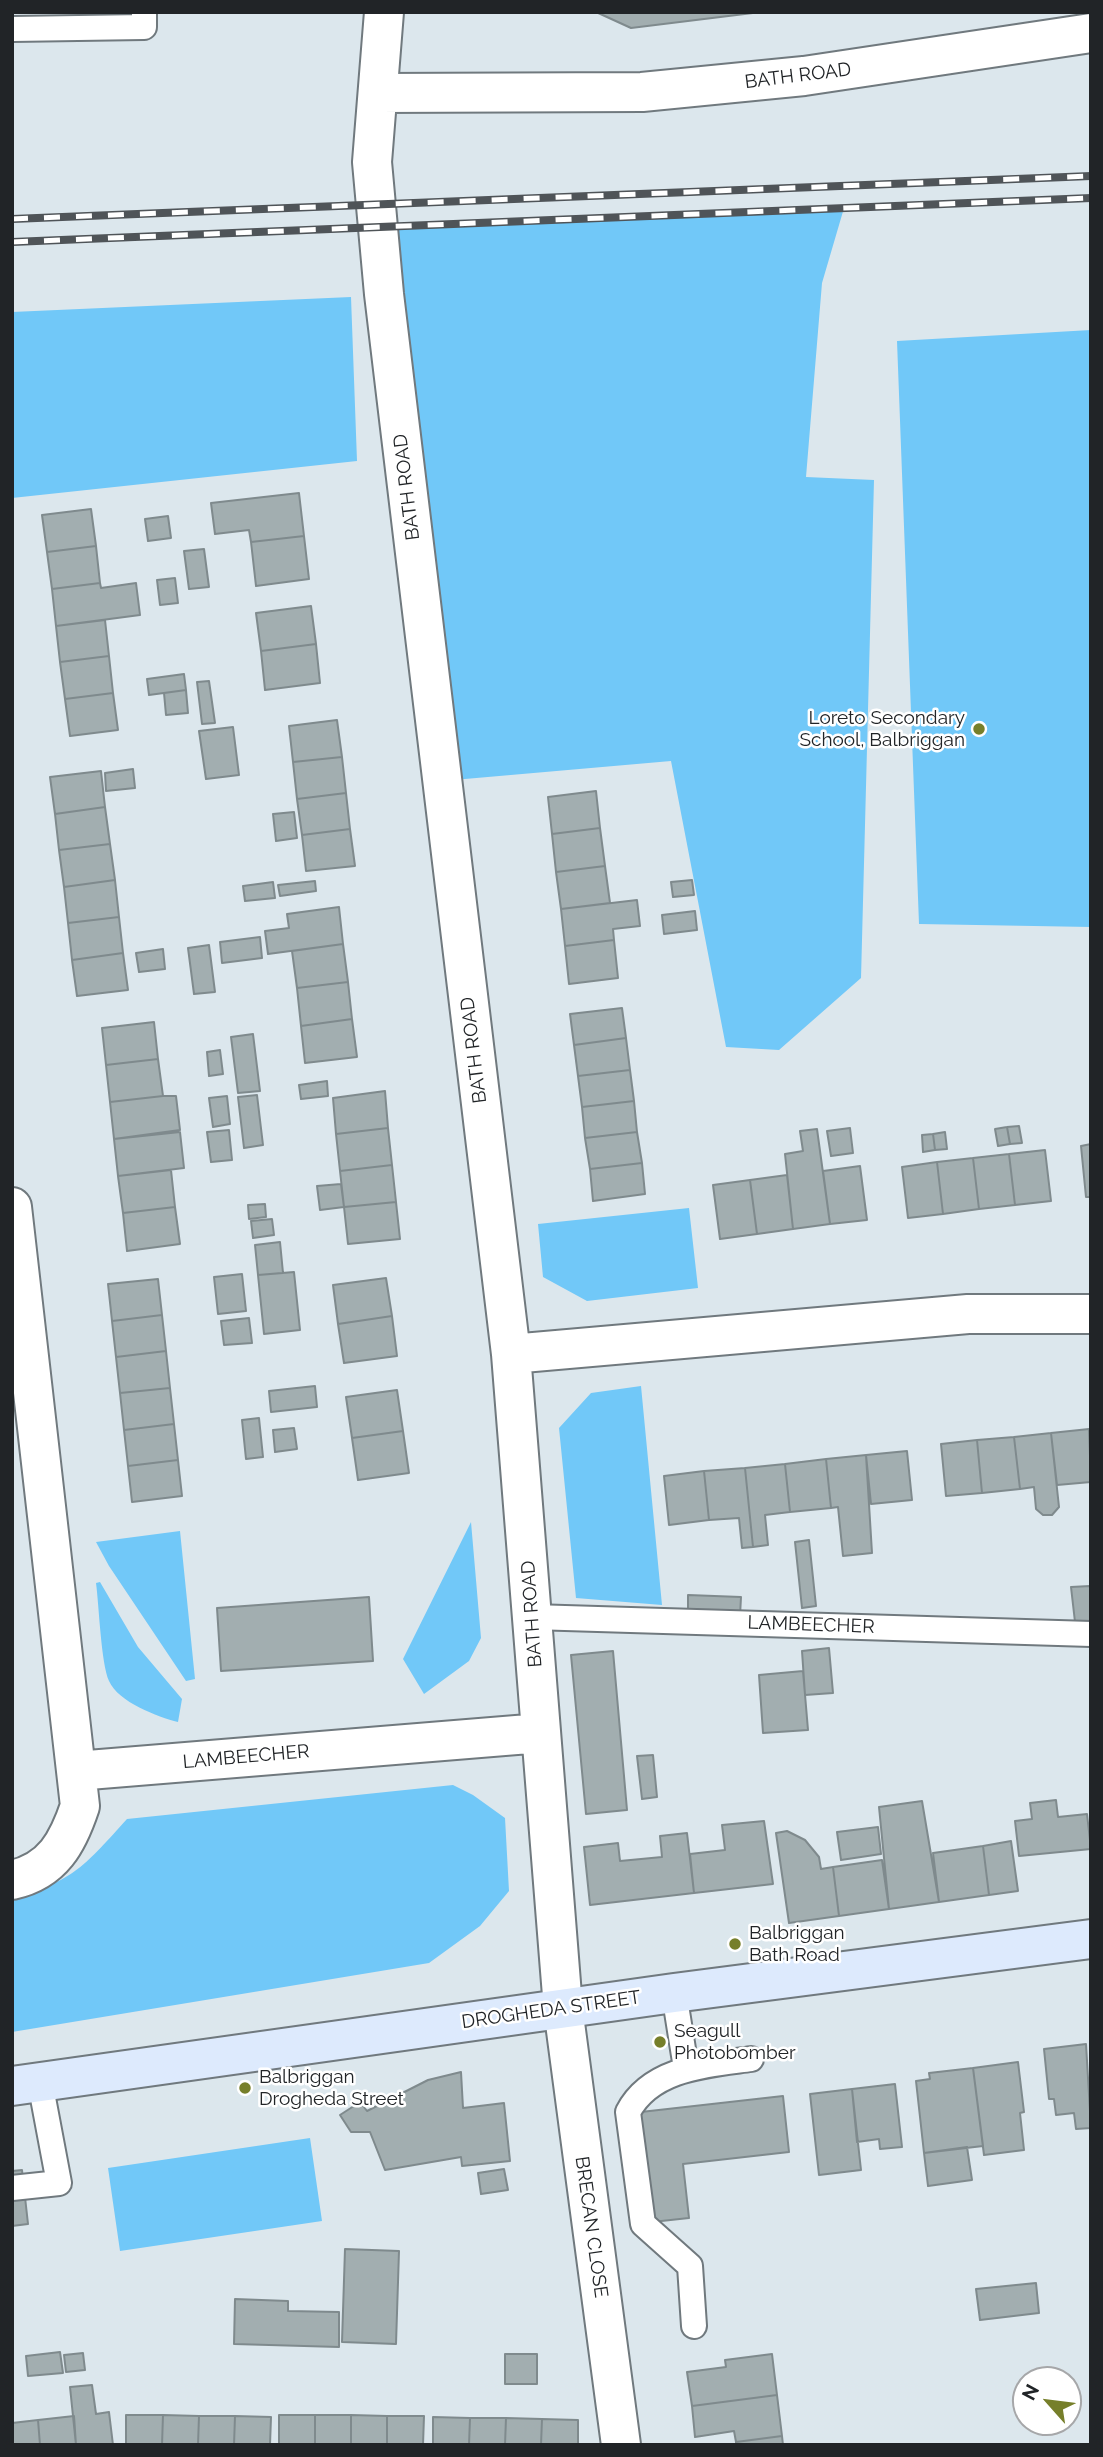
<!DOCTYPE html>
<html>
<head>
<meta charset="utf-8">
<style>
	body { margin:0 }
	#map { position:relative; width:1103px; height:2457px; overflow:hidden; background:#dce7ed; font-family:Raleway,sans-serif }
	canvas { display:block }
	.frame { position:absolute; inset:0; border:14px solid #212427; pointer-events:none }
	.north { position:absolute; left:1012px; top:2366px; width:70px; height:70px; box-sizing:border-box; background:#fff; border:2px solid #a6a7a9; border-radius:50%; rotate:298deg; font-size:19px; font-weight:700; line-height:28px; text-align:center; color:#212427 }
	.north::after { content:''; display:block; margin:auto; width:24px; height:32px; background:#767f2a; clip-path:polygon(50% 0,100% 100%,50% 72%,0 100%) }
</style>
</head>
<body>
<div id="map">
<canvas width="1103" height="2457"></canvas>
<div class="frame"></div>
<div class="north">N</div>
</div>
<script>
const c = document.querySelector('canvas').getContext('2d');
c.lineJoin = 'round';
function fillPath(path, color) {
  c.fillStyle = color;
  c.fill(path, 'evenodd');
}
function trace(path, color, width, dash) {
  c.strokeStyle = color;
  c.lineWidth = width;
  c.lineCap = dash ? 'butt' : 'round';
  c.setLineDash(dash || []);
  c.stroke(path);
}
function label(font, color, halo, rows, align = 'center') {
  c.font = font + ' Raleway,sans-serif';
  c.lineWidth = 5;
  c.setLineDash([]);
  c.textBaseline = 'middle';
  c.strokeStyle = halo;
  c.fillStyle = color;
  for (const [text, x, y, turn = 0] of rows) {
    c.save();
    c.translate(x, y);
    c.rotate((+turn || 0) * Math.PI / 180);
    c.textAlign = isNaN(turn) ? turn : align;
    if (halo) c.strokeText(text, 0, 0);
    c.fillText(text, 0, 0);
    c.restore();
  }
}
fillPath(new Path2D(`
	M844,208L822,283L806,477L874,480L861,978L779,1050L726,1047L671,761L442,781L373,227Z
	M351,297L357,461L12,498V312Z
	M1091,330V927L919,924L897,341Z
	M689,1208L698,1288L587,1301L543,1277L538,1224Z
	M641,1386L662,1605L576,1598L559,1428L591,1393Z
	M471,1522L481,1638L469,1661L424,1694L403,1659Z
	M180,1531L195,1679L186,1681L109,1566L96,1542Z
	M100,1582L138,1647L182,1699L178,1722C158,1717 118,1702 109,1681C101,1663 99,1605 96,1583Z
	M453,1785L473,1795L505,1818L509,1891L480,1926L429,1963L12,2032V1897C73,1883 87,1863 127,1819Z
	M310,2138L322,2221L120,2251L108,2168Z`), '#71c8f8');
const building = new Path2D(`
	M596,12H761L631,28Z
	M299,493L304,536L251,542L249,530L215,534L211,503Z
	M91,509L96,546L47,552L42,515Z
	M168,516L171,538L148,541L145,519Z
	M304,536L309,579L256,586L251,542Z
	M96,546L100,583L52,589L47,552Z
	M204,549L209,587L189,589L184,551Z
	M175,578L178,603L160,605L157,580Z
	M100,583L101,588L136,583L140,615L56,626L52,589Z
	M311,606L316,644L261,651L256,613Z
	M105,620L109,656L60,662L56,626Z
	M316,644L320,683L265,690L261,651Z
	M109,656L113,693L65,699L60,662Z
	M184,674L186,690L149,695L147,679Z
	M209,681L215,723L202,724L197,682Z
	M186,690L188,713L166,715L164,693Z
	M113,693L118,730L70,736L65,699Z
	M337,720L342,757L293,762L289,726Z
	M233,727L239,775L206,779L199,731Z
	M342,757L346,793L297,799L293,762Z
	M133,769L135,788L106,791L105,773Z
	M101,771L105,807L55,814L50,777Z
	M596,791L600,828L552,834L548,797Z
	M346,793L350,829L302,835L297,799Z
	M105,807L110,844L59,850L55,814Z
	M294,812L297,838L276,841L273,814Z
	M600,828L605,866L556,872L552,834Z
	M350,829L355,866L306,871L302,835Z
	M110,844L115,880L64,887L59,850Z
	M605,866L610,903L561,909L556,872Z
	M115,880L119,917L68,923L64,887Z
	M692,880L694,895L673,897L671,882Z
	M315,881L316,891L280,896L278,885Z
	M273,882L275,898L245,901L243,886Z
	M637,900L640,926L613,929L614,940L565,946L561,909Z
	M339,907L343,944L268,954L265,931L289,928L287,914Z
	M695,911L697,930L664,934L662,915Z
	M119,917L123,953L72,960L68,923Z
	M260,937L262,958L222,963L220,942Z
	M614,940L618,978L569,984L565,946Z
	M343,944L348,982L297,988L292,951Z
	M209,945L215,992L194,994L188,948Z
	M163,949L165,969L139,972L136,953Z
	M123,953L128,990L77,996L72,960Z
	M348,982L352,1019L301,1026L297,988Z
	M622,1008L626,1038L574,1045L570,1014Z
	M352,1019L357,1057L305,1063L301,1026Z
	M154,1022L158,1059L106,1065L102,1028Z
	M253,1034L260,1091L238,1093L231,1037Z
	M626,1038L630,1070L578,1076L574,1045Z
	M220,1050L223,1074L209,1076L207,1052Z
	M158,1059L163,1096L110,1102L106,1065Z
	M630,1070L634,1101L582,1107L578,1076Z
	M327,1081L328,1096L301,1099L299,1085Z
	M385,1091L388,1128L336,1134L333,1098Z
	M257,1095L263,1145L244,1148L238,1097Z
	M163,1096H176L180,1130L114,1139L110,1102Z
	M227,1096L230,1124L213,1127L209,1098Z
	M634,1101L637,1132L585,1138L582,1107Z
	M1019,1126L1022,1143L1010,1144L1007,1127Z
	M1007,1127L1010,1144L998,1146L995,1129Z
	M388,1128L392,1165L340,1171L336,1134Z
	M850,1128L853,1153L831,1156L827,1131Z
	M817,1129L830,1224L793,1229L785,1154L803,1151L800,1131Z
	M229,1130L232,1160L211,1162L207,1132Z
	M180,1132L184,1168L118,1176L114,1139Z
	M637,1132L642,1163L590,1169L585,1138Z
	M945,1132L947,1149L935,1150L933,1134Z
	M933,1134L935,1150L923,1152L922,1135Z
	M1091,1144V1197H1086L1081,1146Z
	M1045,1150L1051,1201L1015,1205L1009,1154Z
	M1009,1154L1015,1205L979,1209L973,1158Z
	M973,1158L979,1209L943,1214L937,1162Z
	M937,1162L943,1214L908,1218L902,1167Z
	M642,1163L645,1194L593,1201L590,1169Z
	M392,1165L396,1202L344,1207L340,1171Z
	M860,1166L867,1220L830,1224L823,1171Z
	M171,1170L175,1207L123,1213L118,1176Z
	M787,1175L793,1229L757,1234L750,1180Z
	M750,1180L757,1234L720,1239L713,1185Z
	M341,1184L344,1207L320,1210L317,1186Z
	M396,1202L400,1239L348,1244L344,1207Z
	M265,1204L266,1217L249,1219L248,1205Z
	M175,1207L180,1244L127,1251L123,1213Z
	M272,1219L274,1235L253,1238L251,1221Z
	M280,1242L283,1273L258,1275L255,1245Z
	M294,1272L300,1330L264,1334L258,1275Z
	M242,1274L246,1311L218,1314L214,1277Z
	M386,1278L392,1316L338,1324L333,1285Z
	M158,1279L162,1315L112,1321L108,1284Z
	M162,1315L166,1351L116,1357L112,1321Z
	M392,1316L397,1356L344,1363L338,1324Z
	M249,1318L252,1343L224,1345L221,1321Z
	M166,1351L170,1388L120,1393L116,1357Z
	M315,1386L317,1407L271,1412L269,1391Z
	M170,1388L174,1424L124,1430L120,1393Z
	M397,1390L403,1431L352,1438L346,1397Z
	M259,1418L263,1457L246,1459L242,1420Z
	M174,1424L178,1460L128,1466L124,1430Z
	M294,1428L297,1449L275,1452L273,1430Z
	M1089,1429L1091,1482L1057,1485L1051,1433Z
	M403,1431L409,1473L358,1480L352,1438Z
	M1051,1433L1059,1507L1052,1515H1043L1036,1509L1034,1487L1020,1489L1014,1437Z
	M1014,1437L1020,1489L982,1493L977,1440Z
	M977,1440L982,1493L946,1496L941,1444Z
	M907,1451L912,1500L871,1504L866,1455Z
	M866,1455L872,1553L843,1556L838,1507L831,1508L826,1459Z
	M826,1459L831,1508L790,1512L785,1464Z
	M178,1460L182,1496L132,1502L128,1466Z
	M785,1464L790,1512L765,1515L768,1545L753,1547L745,1468Z
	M745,1468L753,1547L742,1548L739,1518L709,1520L704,1471Z
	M704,1471L709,1520L669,1525L664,1476Z
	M809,1540L816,1606L802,1608L795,1542Z
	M1090,1586L1091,1621L1075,1622L1071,1587Z
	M688,1595L741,1597L740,1616L688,1614Z
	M369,1597L373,1661L221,1671L217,1608Z
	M829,1648L833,1693L805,1695L802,1651Z
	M613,1651L627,1810L586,1814L571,1655Z
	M803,1671L808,1730L763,1733L759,1675Z
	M653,1755L657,1797L642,1799L637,1756Z
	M1056,1800L1058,1817L1087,1814L1091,1849L1019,1856L1015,1821L1032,1819L1030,1803Z
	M922,1801L939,1902L889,1909L879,1807Z
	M764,1821L773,1884L694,1893L690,1854L725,1850L722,1825Z
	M878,1827L881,1854L841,1860L837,1832Z
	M787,1831L805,1840L819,1857L821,1869L833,1867L839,1916L789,1923L776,1833Z
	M687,1833L694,1893L590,1905L584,1847L618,1843L620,1861L662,1857L660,1836Z
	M1011,1841L1018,1891L989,1895L983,1846Z
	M983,1846L989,1895L939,1902L933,1853Z
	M882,1860L889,1909L839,1916L833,1867Z
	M1086,2044L1091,2128L1076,2129L1074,2113L1056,2115L1054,2099H1049L1044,2049Z
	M1018,2062L1024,2112L1020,2113L1024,2150L984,2155L973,2068Z
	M973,2068L983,2146L924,2153L916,2081L930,2079L929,2073Z
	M461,2072L463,2108L504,2103L510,2161L462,2166L461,2157L385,2170L370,2132H351L340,2115L360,2102L367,2111L428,2080Z
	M895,2084L902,2147L880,2149L879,2139L857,2142L852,2089Z
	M852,2089L861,2170L819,2175L810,2094Z
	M783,2096L789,2152L683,2164L689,2218L643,2223L632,2113Z
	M967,2147L972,2180L928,2186L924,2153Z
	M504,2169L508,2190L481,2194L478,2173Z
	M22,2170L28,2224L12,2226V2171Z
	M345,2249L399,2251L396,2344L342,2342Z
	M1036,2283L1039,2313L980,2320L976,2289Z
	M235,2299L288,2301V2311L339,2312V2347L234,2344Z
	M60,2352L63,2373L28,2376L26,2356Z
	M83,2353L85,2370L66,2372L64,2355Z
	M505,2354H537V2384H505Z
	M772,2354L777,2395L692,2406L687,2372L726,2367L725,2360Z
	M92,2385L96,2414L109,2412L113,2445H76L70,2387Z
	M777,2395L782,2436L736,2442L734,2431L695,2437L692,2406Z
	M126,2415H163L162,2445H126Z
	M163,2415L199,2416L198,2445H162Z
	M279,2415H315V2445H279Z
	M315,2415H351V2445H315Z
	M351,2415L387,2416V2445H351Z
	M74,2416L76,2445H40L38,2420Z
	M199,2416H235L234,2445H198Z
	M235,2416L271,2417L270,2445H234Z
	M387,2416H424L423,2445H387Z
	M433,2417L470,2418L469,2445H433Z
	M470,2418H506L505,2445H469Z
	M506,2418L542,2419L541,2445H505Z
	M542,2419L578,2420V2445H541Z
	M38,2420L40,2445H12V2423Z
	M782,2436L783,2445H736V2442Z`);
fillPath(building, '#a2aeb0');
trace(building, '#7f8a8d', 2);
const lane = new Path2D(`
	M12,29L144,27V12
	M532,1617L1091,1634
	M674,1993L686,2068
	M12,2188L59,2183L40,2082
	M694,2326L690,2266L643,2224L628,2112C651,2068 707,2065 751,2059`);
const street = new Path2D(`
	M384,12L372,162L384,294L511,1354L563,2008L621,2445
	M378,93L642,92L804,76L1091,33
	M12,1207L80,1806C68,1842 53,1871 12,1880
	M511,1354L968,1314H1091
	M76,1771L541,1733`);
const secondary = new Path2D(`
	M12,2086L674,1993L1091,1939`);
trace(lane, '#70797e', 28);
trace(street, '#70797e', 42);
trace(secondary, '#70797e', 42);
trace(lane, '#fff', 24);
trace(street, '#fff', 38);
trace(secondary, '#ddeafd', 38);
const rail = new Path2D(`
	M12,219L1091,176
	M12,242L1091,198`);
trace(rail, '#4f5458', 8);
trace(rail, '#fff', 5, [16]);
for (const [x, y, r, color] of [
	[979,729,7,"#767f2a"],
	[735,1944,7,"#767f2a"],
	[660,2042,7,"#767f2a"],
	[245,2088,7,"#767f2a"]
]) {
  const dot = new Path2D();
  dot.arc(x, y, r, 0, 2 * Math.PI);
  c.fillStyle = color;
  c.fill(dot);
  trace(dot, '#fff', 2.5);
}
label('19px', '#212427', '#fff', [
	["BATH ROAD",798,76,-7],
	["BATH ROAD",407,487,-97],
	["BATH ROAD",474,1050,-97],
	["BATH ROAD",532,1614,-94],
	["LAMBEECHER",811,1625,2],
	["LAMBEECHER",246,1757,-5],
	["DROGHEDA STREET",551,2010,-8],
	["BRECAN CLOSE",591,2227,82]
]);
label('19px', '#212427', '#fff', [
	["Loreto Secondary",965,718,"right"],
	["School, Balbriggan",965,740,"right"],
	["Balbriggan",749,1933],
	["Bath Road",749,1955],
	["Seagull",674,2031],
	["Photobomber",674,2053],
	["Balbriggan",259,2077],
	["Drogheda Street",259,2099]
], 'left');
</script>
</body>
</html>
